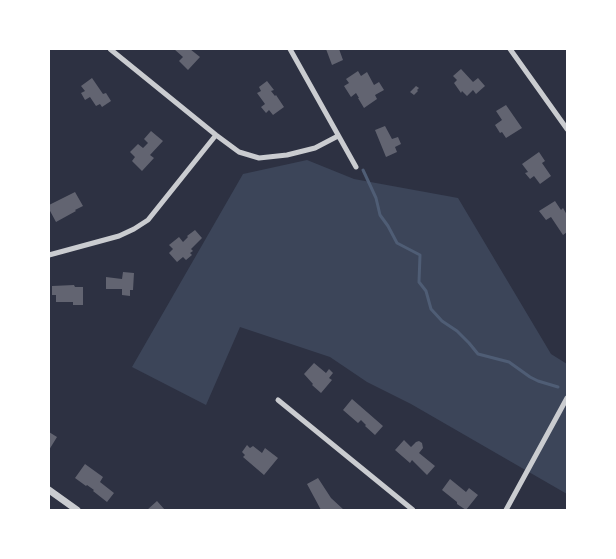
<!DOCTYPE html>
<html>
<head>
<meta charset="utf-8">
<style>
	body { margin:0 }
	#map { position:relative; width:616px; height:559px; overflow:hidden; background:#2d3142; font-family:"Roboto Condensed",sans-serif }
	canvas { display:block }
	.frame { position:absolute; inset:0; border:50px solid #fff; pointer-events:none }
</style>
</head>
<body>
<div id="map">
<canvas width="616" height="559"></canvas>
<div class="frame"></div>
</div>
<script>
const c = document.querySelector('canvas').getContext('2d');
c.lineJoin = 'round';
function fillPath(path, color) {
  c.fillStyle = color;
  c.fill(path, 'evenodd');
}
function trace(path, color, width, dash) {
  c.strokeStyle = color;
  c.lineWidth = width;
  c.lineCap = dash ? 'butt' : 'round';
  c.setLineDash(dash || []);
  c.stroke(path);
}
fillPath(new Path2D(`
	M307,160L354,179L458,198L551,354L567,364V494L411,404L367,382L330,357L240,327L206,405L132,367L243,174Z`), '#3c4559');
trace(new Path2D(`
	M363,170L376,198L380,215L388,226L397,243L420,255L419,282L426,291L431,309L442,321L457,331L469,343L478,354L509,362L530,377L538,381L558,387`), '#4f5d75', 3);
fillPath(new Path2D(`
	M174,49H190L200,57L188,70L179,61L183,57Z
	M326,49H339L343,60L332,65Z
	M461,69L473,82L478,78L485,86L476,94L473,90L467,96L462,91L461,93L454,83L457,80L453,76Z
	M358,71L361,76L367,72L374,85L379,82L384,90L375,95L377,99L364,108L358,98H359L356,93L351,97L344,86L349,83L346,79Z
	M92,78L103,94L106,93L111,101L102,107L100,104L96,106L90,97L85,100L81,93L85,91L81,86Z
	M267,81L274,90L271,91L275,96L276,95L284,107L273,115L269,110L266,113L261,107L265,104L257,93L261,91L259,87Z
	M416,86L419,88L417,90L418,91L414,95L410,92Z
	M506,105L522,128L506,138L502,132L500,133L495,125L502,120L496,111Z
	M385,126L392,139L398,137L401,144L395,147L397,152L386,157L375,130Z
	M151,131L163,141L150,155L154,158L142,171L132,161L135,157L130,152L138,144L143,148L148,143L144,139Z
	M539,152L545,161L542,163L551,176L540,184L534,176L530,179L525,173L528,172L522,164Z
	M75,192L83,206L75,210L76,211L56,222L49,209V205Z
	M555,201L561,210L563,208L567,215V232L563,235L551,217L546,220L539,211Z
	M195,230L202,238L191,249L193,251L190,253L192,255L186,260L183,257L177,262L169,253L173,249L169,245L179,237L183,242L188,237L187,236Z
	M123,272L134,273L133,290H130V296L122,295V289H106V277L122,279Z
	M74,285L75,287H83V305H73V302H56V295H52V286Z
	M314,363L326,373L329,369L333,373L329,378L332,380L321,393L312,385L313,384L304,374Z
	M352,399L383,426L375,435L365,426L366,425L361,420L358,423L343,410Z
	M49,432L57,437L49,450Z
	M404,440L411,447L416,442L419,441L422,443L423,448L419,453L435,466L427,475L412,460L410,463L395,450Z
	M247,445L250,448L253,446L262,453L265,448L278,458L264,475L243,457L245,455L242,452Z
	M85,464L103,477L100,482L114,493L107,502L93,491L94,490L87,485L86,486L75,478Z
	M318,478L331,498L344,510H321L307,484Z
	M450,479L466,492L469,488L478,495L466,510L457,504V502L442,490Z
	M157,501L165,510H147Z`), '#626471');
trace(new Path2D(`
	M110,49L216,135L239,152L259,158L287,155L315,148L338,136
	M290,49L356,167
	M510,49L567,129
	M49,255L119,236L134,229L148,220L216,135
	M278,400L413,510
	M506,510L567,398`), '#caccd0', 5);
trace(new Path2D(`
	M49,490L77,510`), '#caccd0', 7);
</script>
</body>
</html>
